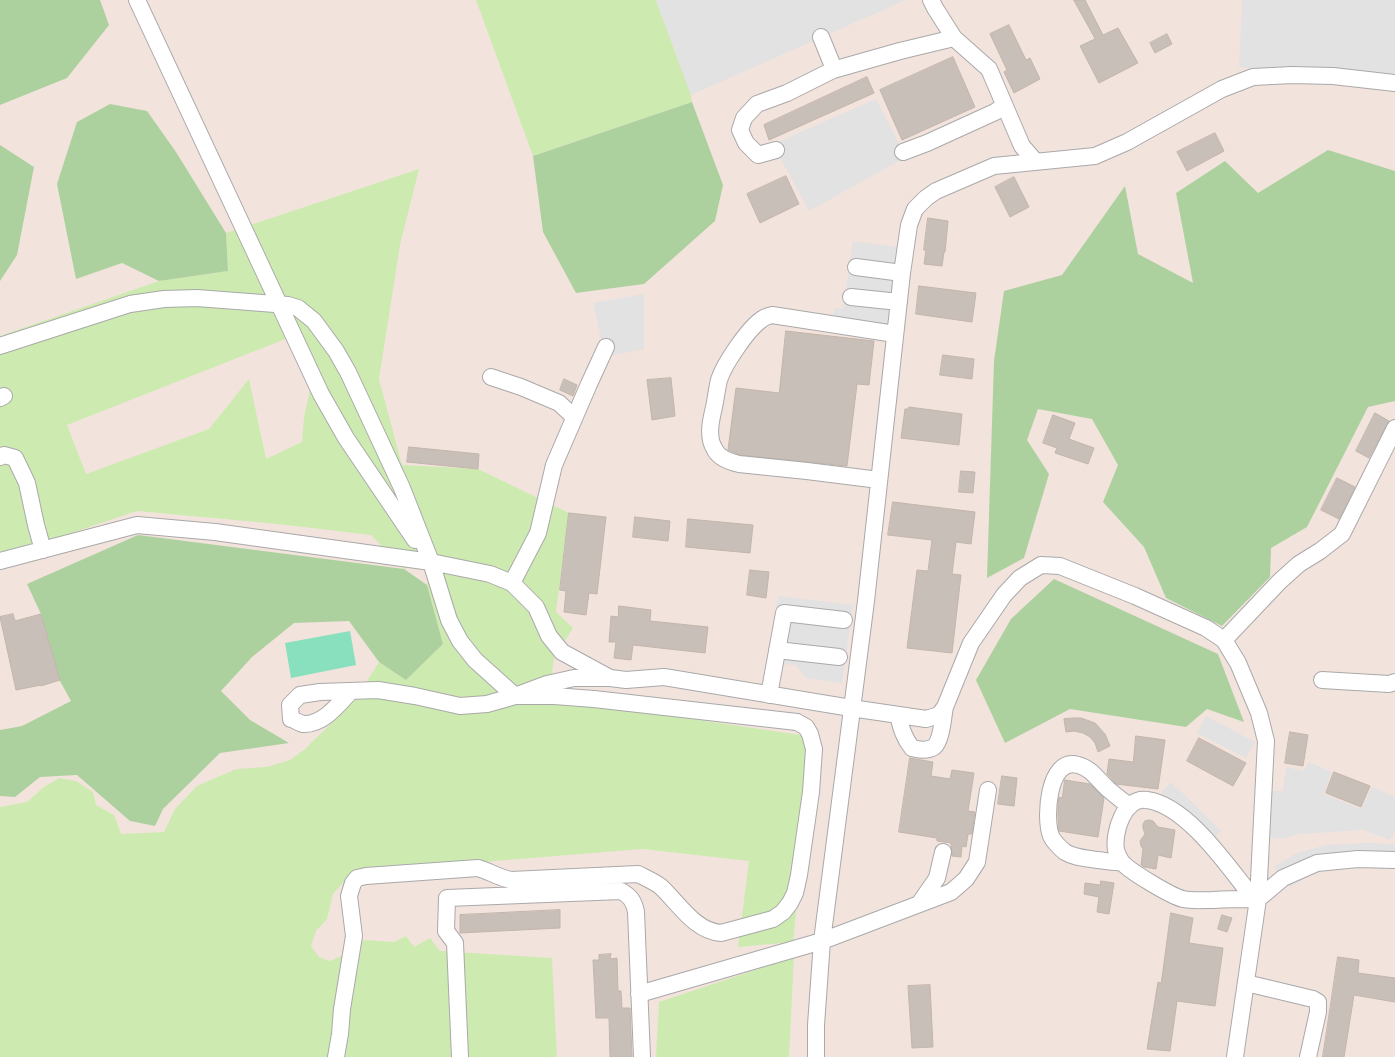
<!DOCTYPE html>
<html>
<head>
<meta charset="utf-8">
<style>
	body { margin:0 }
	canvas { display:block; background:#f2efe9 }
</style>
</head>
<body>
<canvas width="1395" height="1057"></canvas>
<script>
const c = document.querySelector('canvas').getContext('2d');
c.lineJoin = 'round';
function fillPath(path, color) {
  c.fillStyle = color;
  c.fill(path, 'evenodd');
}
function trace(path, color, width, dash) {
  c.strokeStyle = color;
  c.lineWidth = width;
  c.lineCap = dash ? 'butt' : 'round';
  c.setLineDash(dash || []);
  c.stroke(path);
}
fillPath(new Path2D(`
	M0,0H1395V1057H0Z`), '#f3e3dd');
fillPath(new Path2D(`
	M476,0H656L691,95L692,102L533,156Z
	M419,169L400,245L379,379L402,465L478,469L569,513L556,612L573,628L554,658L549,698L814,737L793,942L738,947L749,861L643,849L358,872L343,883L333,894L327,919L316,931L311,946L319,957L330,961L341,956L351,945L365,940L394,942L406,936L414,947L430,938L440,951L552,958L557,1057H0V807L27,802L44,787L59,778L76,781L93,792L96,805L114,815L121,834L164,832L175,809L197,786L236,769L266,767L290,760L305,749L355,700L379,662L406,680L443,644L427,585L436,557L404,569L371,535L278,524L137,511L0,557V336L159,281L228,271L226,233ZM288,338L316,362L304,417L302,442L266,459L249,379L209,429L86,474L67,425Z
	M794,957L789,1057H656L659,1002Z`), '#cdebb0');
fillPath(new Path2D(`
	M0,0H100L109,25L67,78L0,105Z
	M692,102L723,185L715,221L644,284L576,293L543,232L533,156Z
	M110,104L147,111L176,152L226,233L228,271L159,281L122,263L76,279L57,184L77,122Z
	M0,145L34,167L17,255L0,281Z
	M1328,150L1395,171V401L1368,407L1307,527L1271,548L1270,577L1222,626L1166,598L1144,547L1103,502L1118,465L1092,419L1038,409L1027,440L1049,474L1024,558L987,578L994,361L1004,291L1062,275L1125,186L1138,254L1193,283L1176,193L1225,161L1258,193Z
	M138,535L404,569L427,585L443,644L406,680L379,662L349,621L294,623L252,657L221,691L250,720L289,743L220,753L163,809L155,826L130,821L77,775L40,777L15,797L0,796V730L22,726L71,701L60,681L41,614L27,584Z
	M1054,579L1218,654L1244,722L1207,709L1186,727L1070,709L1005,743L976,680L1011,619Z`), '#add19e');
fillPath(new Path2D(`
	M350,631L356,665L291,678L285,643Z`), '#88e0be');
fillPath(new Path2D(`
	M656,0H906L691,95Z
	M1242,0H1395V86L1239,67Z
	M876,99L906,157L809,211L773,144Z
	M853,241L903,248L894,313H888L886,326L832,319L834,308L843,309Z
	M644,294V349L599,358L602,342L593,303Z
	M778,596L853,605L842,683L806,678L796,665L769,663Z
	M1206,716L1255,742L1246,758L1197,733Z
	M1309,762L1332,772L1323,794L1361,809L1372,787L1395,797V830L1390,840L1363,830L1299,834L1283,839L1269,838L1272,791H1283L1286,767L1304,771Z
	M1171,782L1221,831L1212,840L1161,793Z
	M1367,843L1395,844V864L1322,869L1290,887L1274,867L1297,853L1326,845Z`), '#e2e2e2');
const building = new Path2D(`
	M1074,0H1085L1103,35L1118,28L1138,63L1099,83L1080,46L1095,39Z
	M1009,25L1026,60L1030,58L1040,79L1014,93L1004,72L1007,70L990,34Z
	M1167,34L1172,44L1155,53L1150,43Z
	M953,57L975,107L902,140L880,90Z
	M867,77L874,93L769,140L764,125Z
	M1215,133L1224,151L1187,171L1177,152Z
	M786,176L799,204L760,223L747,194Z
	M1014,177L1029,207L1010,217L995,187Z
	M928,218L948,221L945,252H944L942,266L924,264L926,250H924Z
	M919,286L976,293L972,322L916,314Z
	M786,331L874,341L869,385L857,384L847,466L740,455L728,450L736,388L779,393Z
	M943,355L974,359L972,379L940,375Z
	M671,378L675,416L652,420L647,380Z
	M564,379L577,385L573,396L560,390Z
	M909,407L962,414L959,445L901,438L905,409H909Z
	M1375,413L1389,421L1369,458L1356,451Z
	M1053,415L1075,423L1069,439L1094,448L1088,464L1055,453L1057,448L1043,443Z
	M409,447L479,454L478,469L407,462Z
	M961,471L975,472L973,493L959,492Z
	M1337,478L1355,487L1339,519L1321,510Z
	M893,502L975,512L971,544L956,542L952,574L961,575L952,653L907,648L917,570L928,571L932,540L888,535Z
	M569,513L606,517L597,594L589,593L586,615L564,612L566,591L560,590Z
	M635,517L670,521L668,541L633,537Z
	M688,519L753,525L750,553L686,547Z
	M750,570L769,572L766,598L747,595Z
	M619,606L651,610L650,621L708,627L705,653L633,645L631,660L614,658L616,642H609L611,616L618,617Z
	M13,614L15,621L41,614L60,680L41,686V685L16,690L0,617Z
	M1074,718H1081L1095,723L1105,734L1110,746L1098,752L1095,743L1090,737L1083,733L1074,731L1066,732L1064,719Z
	M1290,732L1308,735L1303,766L1285,763Z
	M1136,736L1165,740L1158,789L1116,784L1107,774L1109,759L1133,762Z
	M1199,738L1246,763L1233,786L1187,761Z
	M910,758L933,762L931,776L950,779L952,770L974,773L968,811L975,812L972,834H968L966,847L962,846L961,857L952,856L951,843L937,841V838L899,832Z
	M1334,772L1370,786L1361,807L1326,793Z
	M1002,776L1017,778L1014,806L998,804Z
	M1065,780L1090,784L1104,798L1098,837L1059,831L1058,816V805L1059,797L1062,798Z
	M1149,820L1153,821L1158,827L1175,830L1171,858L1158,855L1156,869L1144,867L1141,865L1143,849L1141,846L1140,841L1145,834L1143,828V824L1145,821Z
	M1101,881L1114,883L1109,914L1097,912L1099,897L1084,894L1085,883L1100,885Z
	M560,910V928L460,933V915Z
	M1171,913L1193,918L1189,943L1223,948L1215,1006L1177,1001L1170,1051L1147,1049L1158,982L1161,983Z
	M1222,915L1232,918L1227,932L1218,929Z
	M611,954L610,959L617,958L618,991H621L622,1008H630L632,1057H610L609,1018H596L593,960H599V955Z
	M1338,957L1359,960L1358,973L1395,978V1002L1354,995L1344,1057H1323Z
	M930,985L933,1047L912,1048L908,986Z`);
fillPath(building, '#c7bfb8');
trace(building, '#c4b6ab', 1);
const minor = new Path2D(`
	M137,0L321,394L346,438L415,540
	M931,0L935,8L954,38L989,69L1022,146L1035,161
	M821,37L832,64L833,70
	M776,150L758,155L746,143L740,130L744,118L757,104L787,93L833,70L900,51L954,38
	M903,152L927,143L995,112L1004,106
	M856,267L902,273
	M851,297L899,302
	M0,346L130,304L164,299L197,298L288,305L298,308L314,321L336,351L348,372L402,488L431,562L449,620L460,641L475,660L515,696H554L594,699L797,722L806,727L810,734L814,749L811,792L799,875L795,893L790,903L783,912L773,919L721,933C694,931 678,902 660,886C653,881 646,878 638,874L511,880C499,878 489,871 478,868L366,876L357,878L353,883L349,896L354,936L342,1009L340,1034L336,1057
	M491,377L521,387L559,403L574,417
	M0,398L4,396
	M0,457L4,455L15,458L27,483L36,525L43,550
	M879,480L807,471L739,464C730,462 718,458 714,448C707,436 711,420 714,407C716,398 717,388 719,380C724,364 748,329 761,320C764,317 768,316 772,315L895,334
	M0,561L137,525L215,532L431,562L490,574L512,583L536,607L549,636L562,652L610,678L626,680L664,677L851,708L926,719L939,715L945,707L971,643L1004,595L1020,578L1041,565L1060,566L1135,596L1206,628L1224,640L1238,663L1259,713L1266,741L1258,899L1250,894C1227,865 1186,805 1147,800C1124,796 1113,833 1116,850C1117,853 1119,858 1121,861C1127,870 1171,896 1183,899C1192,901 1203,900 1213,900C1228,899 1243,899 1258,899
	M512,583L538,533L554,465L589,384L606,347
	M1224,640L1280,581L1299,564L1320,551L1342,534L1395,428
	M777,650L839,657
	M1322,680L1389,684L1395,682
	M351,691C339,704 323,725 303,724C299,723 295,720 291,719L290,705L300,695L320,692L378,690L415,696L460,706L487,704L515,696L547,684L574,678H608
	M769,695L784,613L844,620
	M898,715C901,728 904,738 912,748C919,750 927,751 934,747C942,740 943,716 945,707
	M1122,862C1114,863 1106,861 1098,860C1086,858 1075,858 1065,852C1061,849 1053,841 1051,836C1044,819 1048,756 1078,765C1091,768 1098,780 1108,789C1115,795 1122,801 1130,806
	M919,904L937,878L943,852
	M1246,983L1313,999L1318,1002V1012L1308,1057
	M639,994L822,941L951,892L966,879L977,862L988,790
	M460,1057L455,943L446,931L447,898L621,891C630,896 634,901 636,912L642,1057
	M816,1057V1025L822,941L866,601L902,273L909,225L915,209L926,198L936,191L994,166L1095,156L1127,142L1222,89L1253,77L1292,75L1333,76L1395,83
	M1235,1057L1258,899L1283,878L1317,863L1358,859L1395,860`);
trace(minor, '#a9a9a9', 18);
trace(minor, '#fff', 16);
</script>
</body>
</html>
